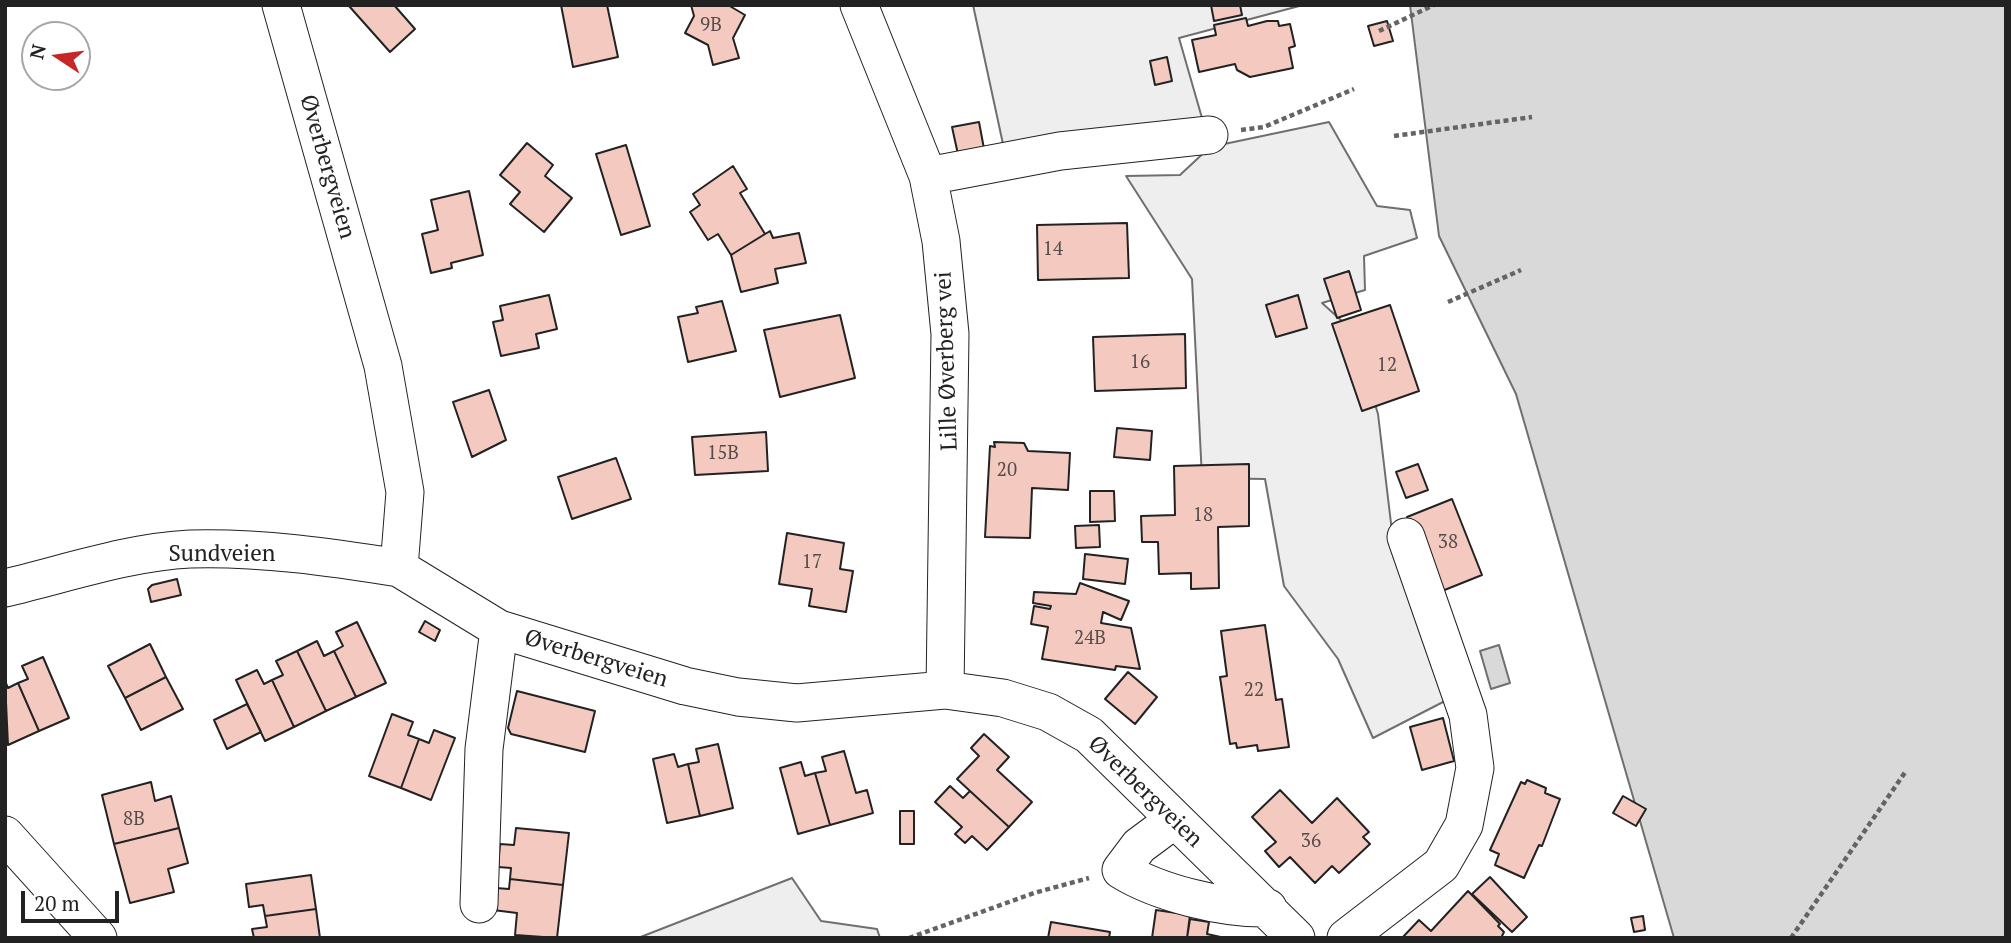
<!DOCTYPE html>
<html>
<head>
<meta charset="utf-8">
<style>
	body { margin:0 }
	#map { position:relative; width:2011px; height:943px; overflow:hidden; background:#fff; font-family:"PT Serif",serif }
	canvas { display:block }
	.frame { position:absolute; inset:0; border:7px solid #222; pointer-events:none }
	.north { position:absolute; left:21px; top:21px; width:70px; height:70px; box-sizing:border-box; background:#fff; border:2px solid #a7a7a7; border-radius:50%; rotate:283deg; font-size:19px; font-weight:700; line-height:28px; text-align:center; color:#222 }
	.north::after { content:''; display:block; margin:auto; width:24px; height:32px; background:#c62828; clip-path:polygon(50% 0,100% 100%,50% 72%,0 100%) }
	.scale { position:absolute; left:21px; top:891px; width:98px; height:32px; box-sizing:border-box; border:4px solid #222; border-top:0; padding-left:9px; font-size:21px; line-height:24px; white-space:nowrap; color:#222; -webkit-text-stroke:5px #fff; paint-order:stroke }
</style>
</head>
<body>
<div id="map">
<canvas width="2011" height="943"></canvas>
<div class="frame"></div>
<div class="north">N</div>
<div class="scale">20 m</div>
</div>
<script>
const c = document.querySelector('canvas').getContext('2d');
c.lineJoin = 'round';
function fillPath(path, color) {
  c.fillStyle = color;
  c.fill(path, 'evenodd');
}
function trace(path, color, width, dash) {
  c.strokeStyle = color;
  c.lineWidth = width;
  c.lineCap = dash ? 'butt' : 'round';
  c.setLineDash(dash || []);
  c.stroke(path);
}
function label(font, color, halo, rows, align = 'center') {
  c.font = font + ' "PT Serif",serif';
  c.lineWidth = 5;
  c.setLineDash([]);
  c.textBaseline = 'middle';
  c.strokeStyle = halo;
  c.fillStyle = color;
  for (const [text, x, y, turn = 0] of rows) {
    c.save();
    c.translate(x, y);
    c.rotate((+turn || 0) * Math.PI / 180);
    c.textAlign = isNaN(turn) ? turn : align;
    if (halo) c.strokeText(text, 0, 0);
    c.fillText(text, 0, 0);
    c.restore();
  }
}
const green = new Path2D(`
	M973,5H1303L1179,38L1202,118L1003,144Z
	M1329,122L1377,206L1410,210L1417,238L1364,256L1365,290L1322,303L1353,331L1378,414L1395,557L1445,701L1373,738L1338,659L1284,586L1265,479L1202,478L1192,279L1126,176L1180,175L1210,147Z
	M792,878L821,921L877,929L880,938H638Z`);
fillPath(green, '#eee');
trace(green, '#6f6f6f', 2);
const water = new Path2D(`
	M1410,5H2006V938H1674L1516,394L1439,236Z
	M1499,645L1510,683L1491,689L1480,651Z`);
fillPath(water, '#d9d9d9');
trace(water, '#6f6f6f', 2);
const building = new Path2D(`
	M394,5L415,29L390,52L349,6Z
	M561,5H607L618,57L573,67Z
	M691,5H728L745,15L733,38L739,58L713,65L708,45L685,33L694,16Z
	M1211,5H1240L1242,15L1214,21Z
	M1246,18L1248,26L1267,21H1278L1279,26L1290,24L1295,46L1289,48L1293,68L1250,77L1237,70L1235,64L1199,72L1192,40L1216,35L1214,25Z
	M1387,21L1393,41L1374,46L1368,26Z
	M1167,57L1172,81L1155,85L1150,61Z
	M979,122L985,154L959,159L952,127Z
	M527,143L553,165L545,176L572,198L544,232L510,204L520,192L500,175Z
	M626,145L650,226L621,235L596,154Z
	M733,166L747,189L740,193L765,234L731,255L718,234L708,240L690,212L700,205L693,194Z
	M469,191L483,255L451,263L452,268L431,273L422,234L438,230L431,200Z
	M1127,223L1129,278L1038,280L1037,225Z
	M770,231L773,238L799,233L806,263L775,269L778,283L741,292L731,255Z
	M1349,271L1361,310L1337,318L1324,279Z
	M549,295L557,329L536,334L539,348L501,356L493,322L503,320L500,306Z
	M1298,295L1307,328L1276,337L1266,305Z
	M722,301L736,351L688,362L678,317L698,313L696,307Z
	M1390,305L1419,391L1362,411L1332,324Z
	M840,315L855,378L780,397L764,330Z
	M1185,334L1186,388L1095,391L1093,337Z
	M489,390L506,440L472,457L453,402Z
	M1117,428L1152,431L1150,460L1114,457Z
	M766,432L768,471L695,475L692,437Z
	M994,442L1024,443L1028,451L1070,453L1068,490L1032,488L1030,538L985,537L990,446L995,447Z
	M616,458L631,499L572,519L558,477Z
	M1249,464V526L1218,527L1219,588L1191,589V573L1159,574L1158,542H1142L1141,516L1175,515L1174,466Z
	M1418,464L1428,490L1406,498L1396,472Z
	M1090,491H1114L1115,521L1090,522Z
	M1452,499L1482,575L1437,593L1407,517Z
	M1099,525L1100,547L1076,548L1075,526Z
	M787,533L844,543L840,569L853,571L846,612L809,606L812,589L779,584Z
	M1085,554L1128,559L1125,584L1083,579Z
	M177,579L181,595L151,602L148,589L152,585Z
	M1080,583L1129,601L1121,620L1103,612L1101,623L1131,628L1140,669L1116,666L1115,670L1042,659L1048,627L1031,624L1034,606L1050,609L1051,606L1033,603L1034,592L1076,594Z
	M425,621L440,630L435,641L419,632Z
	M357,622L386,683L356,697L334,651L343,646L336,632Z
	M1265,625L1276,700L1282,699L1289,747L1258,751L1257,745L1237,748L1236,743L1230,744L1220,677L1227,676L1221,631Z
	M317,641L324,656L334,651L356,697L326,711L297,651Z
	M150,644L166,677L125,698L108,666Z
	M297,651L326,711L294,727L272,680L283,675L276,661Z
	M43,657L69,718L39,731L18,683L28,679L22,666Z
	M257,670L264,684L272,680L294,727L265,741L236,680Z
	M1128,672L1157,697L1135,724L1105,699Z
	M166,677L183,709L141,730L125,698Z
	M5,681L8,688L18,683L39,731L8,745Z
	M517,691L595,711L585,752L511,734L508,728Z
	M247,704L261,732L227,749L214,720Z
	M392,714L413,722L408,735L419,739L401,788L369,776Z
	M1443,718L1454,761L1422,770L1410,727Z
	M434,730L455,738L431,800L401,788L419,739L429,743Z
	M984,734L1009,757L997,770L1032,802L1009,827L957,779L979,756L971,748Z
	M718,744L733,808L700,816L688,764L699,762L696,749Z
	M844,751L856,793L867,790L873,813L830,825L815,773L826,771L822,757Z
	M674,754L678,767L688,764L700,816L667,823L653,759Z
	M801,762L805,776L815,773L830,825L798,834L780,768Z
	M1527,780L1546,788L1545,793L1560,799L1542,846L1539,845L1524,878L1495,865L1499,854L1490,850L1521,782L1525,784Z
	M151,782L155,801L171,796L179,828L114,844L102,795Z
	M950,786L963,798L970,791L1009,827L987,850L972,836L965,843L955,834L962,827L935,802Z
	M1280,790L1312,823L1337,798L1369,832L1363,837L1370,844L1339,873L1332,866L1315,883L1290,857L1279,867L1265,851L1276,842L1252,817Z
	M1623,796L1646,809L1636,826L1613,813Z
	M900,811H914V844H900Z
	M179,828L188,863L168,869L174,892L130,903L114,844Z
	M516,828L569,833L563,885L510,879L511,868L498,867L500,844L514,845Z
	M311,875L316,909L265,916L263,905L249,907L246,884Z
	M1490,877L1527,917L1512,932L1472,894Z
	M510,879L563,885L557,938L515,935L517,913L493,910L496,888L509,889Z
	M1468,891L1500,924L1498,926L1504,932L1501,938H1402L1419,920L1431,931Z
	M316,909L320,938H254L252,929L267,927L265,916Z
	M1156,910L1190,915L1187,938H1152Z
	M1643,916L1645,930L1634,932L1631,918Z
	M1190,919L1209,922L1207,934L1225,938H1187Z
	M1051,922L1110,932L1109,938H1048Z`);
fillPath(building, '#f3c9c0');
trace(building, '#222', 2);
const minor = new Path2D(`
	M281,5L383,366L405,492L399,568L499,629L685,686L738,697L797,703L945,690L1003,698L1048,712L1089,735L1296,938
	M859,5L928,176L941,241L950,334L945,690
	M928,176L1060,151L1209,135
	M5,588C65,574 128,552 190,549C260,547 330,557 399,568
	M1174,820L1139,846L1121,870C1158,893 1223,909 1268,908
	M5,835L98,938
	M479,904L484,749L499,629
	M1346,938L1441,865L1464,825L1475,768L1468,715L1406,537`);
trace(minor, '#222', 39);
trace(new Path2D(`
	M1379,31L1434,5
	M1241,130L1264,127L1354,89
	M1394,136L1532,117
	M1448,302L1521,270
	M909,938L1034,893L1089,878
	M1791,938L1906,771`), '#646464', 4.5, [5, 3.5]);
trace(minor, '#fff', 37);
label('19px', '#564c4a', null, [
	["9B",711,26],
	["14",1053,250],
	["16",1140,363],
	["12",1387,366],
	["15B",723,454],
	["20",1007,471],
	["18",1203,516],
	["38",1448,543],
	["17",812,563],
	["24B",1090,639],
	["22",1254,691],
	["8B",134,820],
	["36",1311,842]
]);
label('23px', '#222', '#fff', [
	["Øverbergveien",327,167,74],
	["Lille Øverberg vei",947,361,-92],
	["Sundveien",222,554],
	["Øverbergveien",596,659,17],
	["Øverbergveien",1145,792,44]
]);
</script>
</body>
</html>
